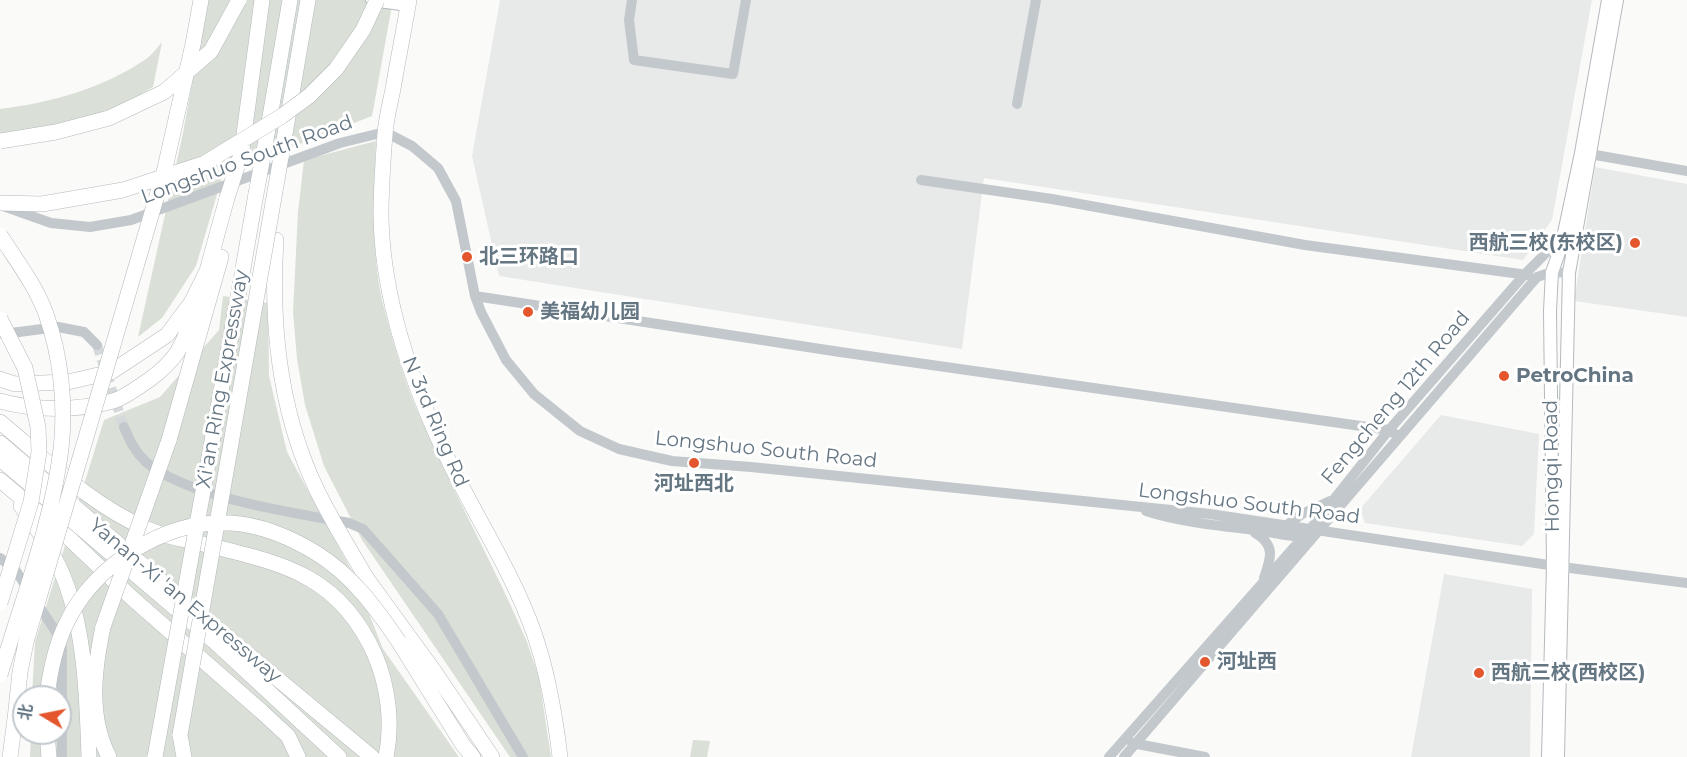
<!DOCTYPE html>
<html>
<head>
<meta charset="utf-8">
<style>
	body { margin:0 }
	#map { position:relative; width:1687px; height:757px; overflow:hidden; background:#fafaf8; font-family:Montserrat,"Noto Sans SC",sans-serif }
	canvas { display:block }
	.north { position:absolute; left:12px; top:685px; width:60px; height:60px; box-sizing:border-box; background:#fff; border:2px solid #c1c8cd; border-radius:50%; rotate:280deg; font-size:16px; font-weight:700; line-height:24px; text-align:center; color:#657683 }
	.north::after { content:''; display:block; margin:auto; width:21px; height:27px; background:#e4572e; clip-path:polygon(50% 0,100% 100%,50% 72%,0 100%) }
</style>
</head>
<body>
<div id="map">
<canvas width="1687" height="757"></canvas>
<div class="north">北</div>
</div>
<script>
const c = document.querySelector('canvas').getContext('2d');
c.lineJoin = 'round';
function fillPath(path, color) {
  c.fillStyle = color;
  c.fill(path, 'evenodd');
}
function trace(path, color, width, dash) {
  c.strokeStyle = color;
  c.lineWidth = width;
  c.lineCap = dash ? 'butt' : 'round';
  c.setLineDash(dash || []);
  c.stroke(path);
}
function label(font, color, halo, rows, align = 'center') {
  c.font = font + ' Montserrat,"Noto Sans SC",sans-serif';
  c.lineWidth = 6;
  c.setLineDash([]);
  c.textBaseline = 'middle';
  c.strokeStyle = halo;
  c.fillStyle = color;
  for (const [text, x, y, turn = 0] of rows) {
    c.save();
    c.translate(x, y);
    c.rotate((+turn || 0) * Math.PI / 180);
    c.textAlign = isNaN(turn) ? turn : align;
    if (halo) c.strokeText(text, 0, 0);
    c.fillText(text, 0, 0);
    c.restore();
  }
}
fillPath(new Path2D(`
	M500,0H1592L1552,220L1523,260L984,178L962,349L499,276L472,156Z
	M1595,167L1687,184V317L1574,301Z
	M1441,415L1539,434L1534,534L1522,546L1365,523L1360,509Z
	M1444,574L1532,589L1530,757H1411Z`), '#e8e9e9');
fillPath(new Path2D(`
	M207,0H393L372,116L223,174L196,266L162,318L138,337L183,133Z
	M162,42L153,87L128,102L71,124L0,135V109C50,103 104,88 146,59C152,55 157,48 162,42Z
	M376,141C374,193 371,249 382,300C391,336 402,374 416,408C450,487 493,562 527,642L539,678L551,757H510L362,540L324,466L305,405L297,359L293,312L298,212L304,160Z
	M223,296L268,303L269,376L287,452L353,573L383,649L459,757H30L31,733H60V697H32L35,642L104,420L160,397L219,330Z
	M693,740L710,741L707,757H690Z`), '#dadfd7');
trace(new Path2D(`
	M97,345L124,427`), '#d5d9db', 10, [10, 5]);
const major = new Path2D(`
	M372,0L408,5
	M1548,757L1553,565L1550,311L1552,272L1561,247L1581,153L1608,0
	M1558,757L1569,273L1617,0`);
const highway = new Path2D(`
	M409,0C404,30 398,59 393,89C390,104 386,119 385,134C383,160 381,189 381,215C382,292 407,369 438,438C467,504 510,565 534,633C548,673 555,715 560,757
	M193,44L201,0
	M265,146L290,0
	M242,149L262,0
	M281,157L308,0
	M276,240C270,334 282,432 330,515
	M238,297L256,194
	M0,379L15,384L68,382L111,372L167,335L191,303L207,271L227,198
	M0,401C36,411 77,411 113,401C126,397 138,387 149,380C160,372 171,362 178,351C187,335 193,317 198,300
	M0,422C46,460 91,505 147,529C163,536 182,539 199,543C279,563 338,572 375,655C388,686 393,723 386,757
	M169,440L221,257
	M0,443L221,632L372,757
	M0,459L215,642L339,757
	M0,480L70,539L132,598L262,712L288,736L298,757
	M21,506C32,522 45,539 54,557C85,613 87,694 89,757
	M337,528L367,579L434,671L492,757
	M103,627C94,670 88,716 109,757
	M399,642L463,745L473,757
	M47,733L49,757
	M180,735L184,757
	M10,757L15,719`);
trace(major, '#b5babe', 14);
trace(highway, '#b4b9bd', 16);
trace(new Path2D(`
	M632,0L629,20L634,60L733,74L746,0
	M1017,104L1036,0
	M1584,153L1687,171
	M921,180L1052,199L1305,245L1528,275
	M0,205L51,223L90,227L131,220L340,143L385,132L412,146L438,168L456,201L475,296L481,312L506,360L534,394L580,431L619,449L672,461L751,467L1210,514L1562,567L1687,583
	M475,296L840,352L1389,430L1398,436
	M3,334L58,327L84,332L97,345
	M124,427C130,441 135,452 146,462C188,498 295,513 349,523L363,529L438,614L523,757
	M1146,511C1183,523 1223,526 1262,531C1276,533 1295,539 1308,534
	M1287,525L1302,514L1330,501
	M1255,533C1276,545 1271,558 1264,578
	M0,558L16,571L56,632L62,648V757
	M1132,743L1205,757
	M1109,757L1311,528L1389,430L1524,275L1563,236L1566,237
	M1124,757L1537,277L1552,272L1569,273`), '#c3c8cc', 10);
trace(major, '#fff', 12);
trace(highway, '#fff', 15);
const highwayBridge = new Path2D(`
	M0,141L56,132L109,118L164,92L211,51L239,0
	M256,194L265,146
	M227,198L242,151
	M0,203L42,204L123,190L205,163L282,116L309,96L336,69L363,30L377,0
	M0,235C16,260 36,286 46,314C61,356 66,405 61,449C52,523 21,604 0,675
	M0,319L25,368L38,427L39,452L31,502L0,603
	M330,515L337,528
	M103,627L169,440
	M47,697C50,671 55,646 67,622C95,564 165,520 230,523C259,524 292,538 316,553C352,575 376,608 399,642
	M15,719L20,672L26,642L165,168L193,44
	M180,735L281,157
	M155,757L238,297`);
trace(highwayBridge, '#b4b9bd', 16, []);
trace(highwayBridge, '#fff', 15);
for (const [x, y, r, color] of [
	[1635,243,6,"#e4572e"],
	[467,257,6,"#e4572e"],
	[528,312,6,"#e4572e"],
	[1504,376,6,"#e4572e"],
	[694,463,6,"#e4572e"],
	[1205,662,6,"#e4572e"],
	[1479,673,6,"#e4572e"]
]) {
  const dot = new Path2D();
  dot.arc(x, y, r, 0, 2 * Math.PI);
  c.fillStyle = color;
  c.fill(dot);
  trace(dot, '#fff', 2);
}
label('20px', '#657683', '#fff', [
	["Longshuo South Road",247,160,-20],
	["Xi'an Ring Expressway",223,379,-80],
	["Fengcheng 12th Road",1396,398,-50],
	["N 3rd Ring Rd",435,422,67],
	["Longshuo South Road",766,450,6],
	["Hongqi Road",1552,466,-91],
	["Longshuo South Road",1249,504,7],
	["Yanan-Xi 'an Expressway",185,601,40]
]);
label('bold 20px', '#657683', '#fff', [
	["西航三校(东校区)",1623,243,"right"],
	["北三环路口",479,257],
	["美福幼儿园",540,312],
	["PetroChina",1516,376],
	["河址西北",694,484,"center"],
	["河址西",1217,662],
	["西航三校(西校区)",1491,673]
], 'left');
</script>
</body>
</html>
